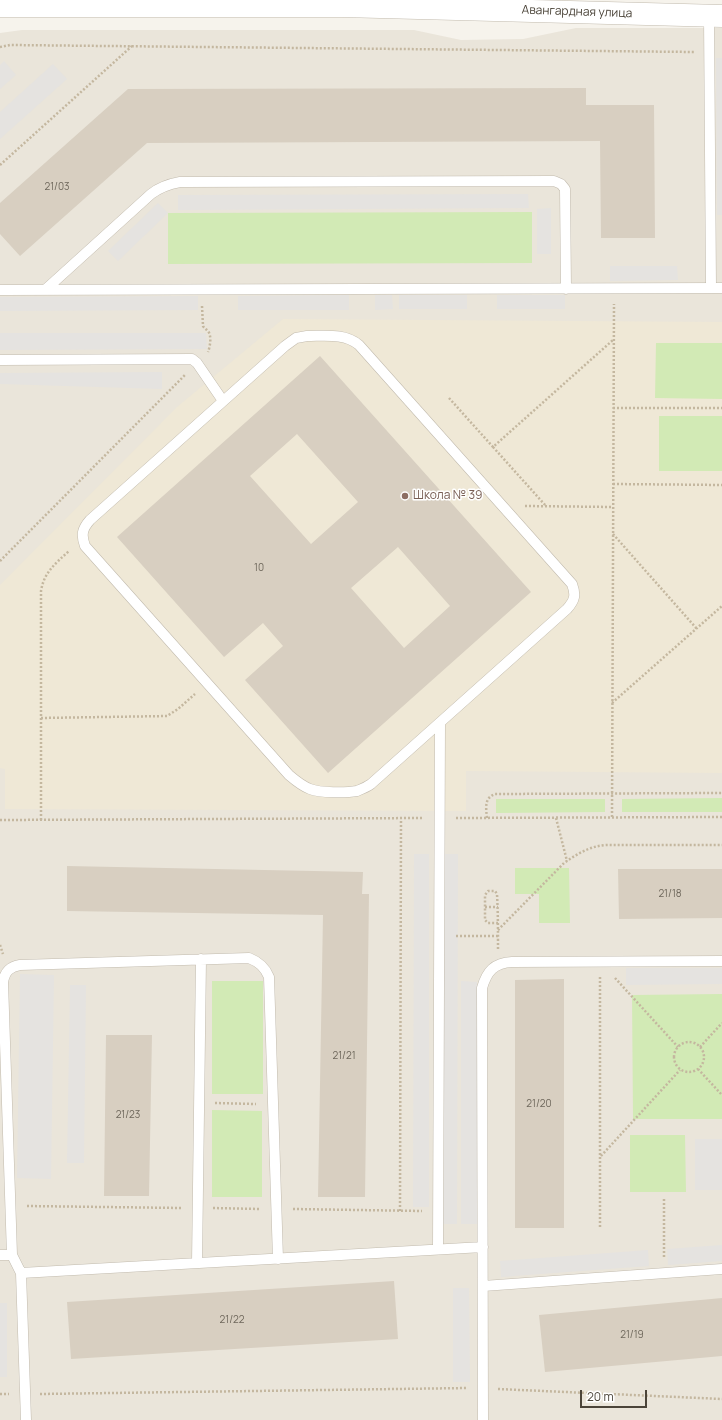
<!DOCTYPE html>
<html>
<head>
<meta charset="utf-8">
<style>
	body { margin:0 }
	#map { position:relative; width:722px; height:1420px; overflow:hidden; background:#f6f3ec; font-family:Manrope,sans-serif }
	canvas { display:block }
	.scale { position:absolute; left:580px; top:1390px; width:67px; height:18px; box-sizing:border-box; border:2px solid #4b4439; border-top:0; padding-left:5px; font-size:12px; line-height:14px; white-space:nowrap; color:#4b4439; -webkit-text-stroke:3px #fff; paint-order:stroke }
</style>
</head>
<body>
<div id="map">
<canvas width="722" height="1420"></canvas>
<div class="scale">20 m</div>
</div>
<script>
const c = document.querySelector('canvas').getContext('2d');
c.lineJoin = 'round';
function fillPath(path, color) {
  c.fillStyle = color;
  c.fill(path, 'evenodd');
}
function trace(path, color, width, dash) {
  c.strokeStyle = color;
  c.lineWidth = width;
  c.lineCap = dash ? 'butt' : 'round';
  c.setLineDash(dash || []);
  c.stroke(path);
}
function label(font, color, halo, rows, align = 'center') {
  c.font = font + ' Manrope,sans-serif';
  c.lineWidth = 3;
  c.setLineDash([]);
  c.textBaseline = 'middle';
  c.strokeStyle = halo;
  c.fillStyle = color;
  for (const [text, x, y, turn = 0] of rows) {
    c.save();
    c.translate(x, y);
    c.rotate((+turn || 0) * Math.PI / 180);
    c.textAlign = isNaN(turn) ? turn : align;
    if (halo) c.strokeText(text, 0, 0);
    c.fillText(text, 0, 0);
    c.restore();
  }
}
fillPath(new Path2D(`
	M576,28H722V1420H0V33L22,30H414L461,40L523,39Z`), '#eae5da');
fillPath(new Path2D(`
	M283,319L722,322V773L466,771V811L5,809V769L0,768V585L177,407Z`), '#efe8d6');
fillPath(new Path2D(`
	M532,212V263L168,264V213Z
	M656,343H722V399L655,398Z
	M659,416H722V471H659Z
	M722,798V812H622V799Z
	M496,799H605V812L496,813Z
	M515,868H569L570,923H539V894H515Z
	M212,981H263V1094H212Z
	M722,994V1119H633L632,995Z
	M212,1110L262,1111V1197H212Z
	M630,1135H685L686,1192H630Z`), '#d2eab5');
fillPath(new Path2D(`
	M716,58H722V215H717Z
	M4,61L16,75L0,89V65Z
	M53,64L67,79L0,139V112Z
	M528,194L529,208L178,210V195Z
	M158,203L168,213L118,261L108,251Z
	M551,208V254H537V209Z
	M610,266H677L678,280L610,281Z
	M349,295V310H238V296Z
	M375,295H392L393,309L375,310Z
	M399,295H467V309H399Z
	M497,295H565V309H497Z
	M198,296V310L0,311V297Z
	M0,333H206L207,349L0,350Z
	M162,372V389L0,384V373Z
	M414,854H429V1207H413Z
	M442,854H458L457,1224H442Z
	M626,968H722V984L626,985Z
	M20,974L54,975L51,1179L17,1178Z
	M461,981L477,982V1224H461Z
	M70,985H86L84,1163H67Z
	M695,1139H722V1190H695Z
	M722,1245V1261L668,1265L667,1249Z
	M648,1250L649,1266L501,1277L500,1261Z
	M453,1288H469L470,1382H453Z
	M0,1303H7V1377H0Z`), '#e5e3e0');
fillPath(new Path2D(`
	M586,88V105H654L655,238H601L600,141L147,143L20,256L0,234V203L128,89Z
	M320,356L531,592L328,773L245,680L283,646L263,623L224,657L117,537ZM297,434L358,502L311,544L250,476ZM398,547L450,606L404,648L351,588Z
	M67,866L363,872L362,894H369L365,1197H318L323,915L67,911Z
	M618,869H722V918L619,919Z
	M564,979V1228H515V980Z
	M106,1035H152L149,1196H104Z
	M394,1281L398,1339L71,1359L67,1302Z
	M722,1298V1356L545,1372L539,1315Z`), '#d8cfc1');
const service = new Path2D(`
	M709,16L711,288
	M0,290L722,288
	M45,290L151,194C160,187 169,184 180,182L554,181L561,184L565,189L566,289
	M307,336C325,336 345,333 359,345L572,584C576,595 575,600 567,609L371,784C367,787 362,789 357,791C346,793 320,793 310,789C302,786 296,781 289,775L85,546C81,535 82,529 90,520L285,346L296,338Z
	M0,360L192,359L197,363L223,401
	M438,1249L440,723
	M0,1255H12L21,1273L26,1420
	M12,1255L3,982C5,971 10,967 20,965L249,958C259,962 265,967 269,977L278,1259
	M197,1263L201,959
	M21,1273L483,1247
	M483,1286L722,1269
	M483,1420L482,988C487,971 494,963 512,962L722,961`);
const tertiary = new Path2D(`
	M0,6H342L722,16`);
trace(service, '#c2bbae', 11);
trace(tertiary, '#c2bbae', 23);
trace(new Path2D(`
	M0,47L10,45L694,52
	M0,165L132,46
	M202,306L203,326C204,328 206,329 208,331C212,336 210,347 208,352
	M449,398L493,447L613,340
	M613,408H722
	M493,447L546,506
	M613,484L722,485
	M525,506L613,507
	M613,534L697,629
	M0,561L185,375
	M612,703L722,606
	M41,718L167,716L178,709L195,694
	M612,817L614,304
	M456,818L722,817
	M487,818C486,808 484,798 495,794L722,793
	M556,818L567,861
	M0,820L423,818
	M41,820V591C44,572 56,563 69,551
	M485,907H498
	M498,930L564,863C577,854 590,846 606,845H722
	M456,936H498
	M0,945L3,954
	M498,949C498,930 498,912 497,894L495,891H488L485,895V920L488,923H498
	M600,977V1228
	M615,978L678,1047
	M674 1057a15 15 0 1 1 30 0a15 15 0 1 1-30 0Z
	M700,1047L722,1023
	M698,1069L722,1095
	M215,1103L256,1104
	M601,1156L680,1070
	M664,1199V1257
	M27,1206L182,1208
	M213,1208L260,1209
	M293,1209L422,1211
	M400,1211L401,819
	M498,1389L722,1399
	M0,1394H9
	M40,1394L467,1388`), '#c4b79f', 2.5, [2, 2]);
trace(service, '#fff', 10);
trace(tertiary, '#fff', 22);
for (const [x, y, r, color] of [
	[405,496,4,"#8d6e63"]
]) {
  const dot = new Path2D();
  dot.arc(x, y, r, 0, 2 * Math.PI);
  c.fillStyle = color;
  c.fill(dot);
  trace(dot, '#fff', 1.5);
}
label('10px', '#6e675b', null, [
	["21/03",57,187],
	["10",259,568],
	["21/18",670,894],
	["21/21",344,1056],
	["21/20",539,1104],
	["21/23",128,1115],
	["21/22",232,1320],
	["21/19",632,1335]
]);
label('12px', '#4b4439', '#fff', [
	["Авангардная улица",577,12,2]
]);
label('12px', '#785e54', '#fff', [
	["Школа № 39",413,496]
], 'left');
</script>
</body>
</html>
